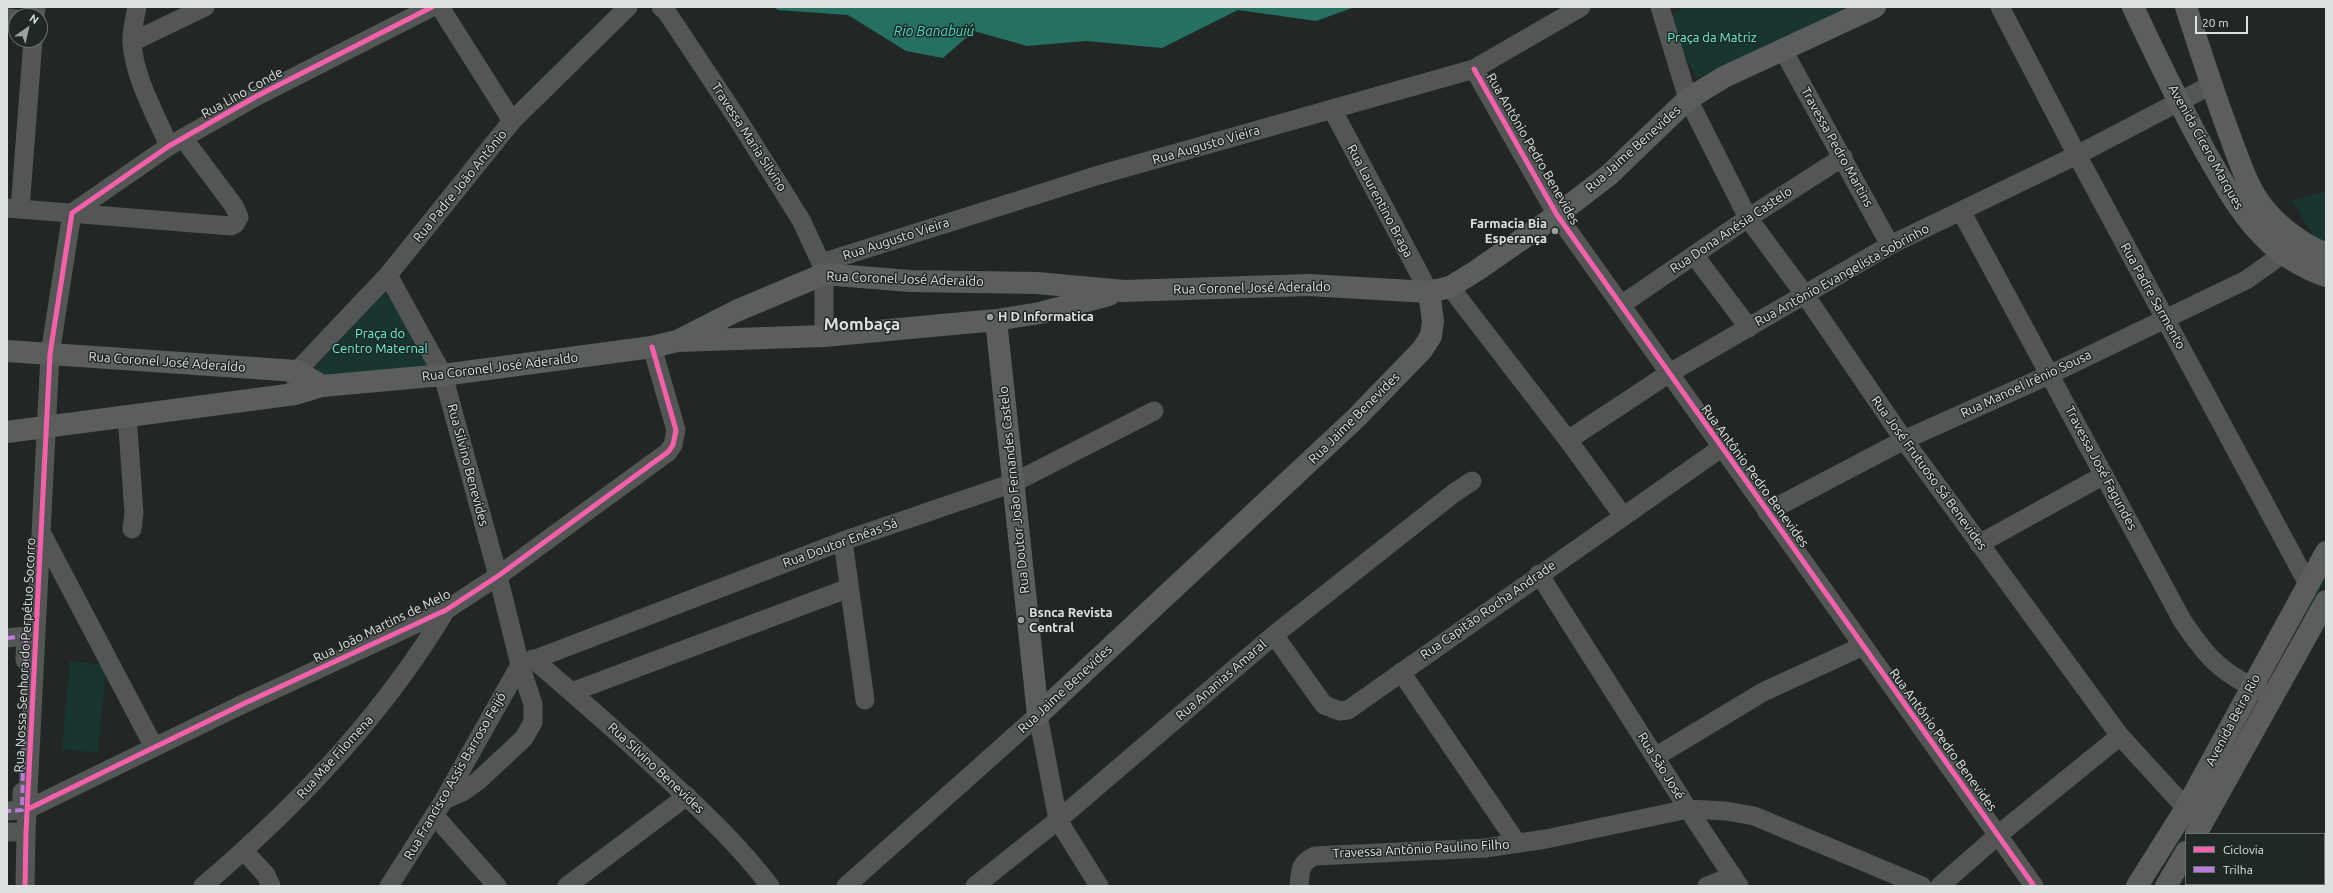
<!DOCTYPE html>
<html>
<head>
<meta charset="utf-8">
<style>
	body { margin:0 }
	#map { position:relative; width:2333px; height:893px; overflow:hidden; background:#222625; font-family:Ubuntu,sans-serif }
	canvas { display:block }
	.frame { position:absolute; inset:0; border:8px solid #dde2e1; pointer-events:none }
	.legend { position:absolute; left:2185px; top:833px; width:140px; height:52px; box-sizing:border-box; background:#202826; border:1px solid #6c7271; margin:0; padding:5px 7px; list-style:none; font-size:12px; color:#dde2e1 }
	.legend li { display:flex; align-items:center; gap:8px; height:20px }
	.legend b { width:20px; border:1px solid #6c7271 }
	.north { position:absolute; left:8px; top:8px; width:40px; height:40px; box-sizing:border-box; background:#202826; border:1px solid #6c7271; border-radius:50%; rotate:34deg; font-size:11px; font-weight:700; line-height:16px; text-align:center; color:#dde2e1 }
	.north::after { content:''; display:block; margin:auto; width:14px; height:18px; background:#9ca09f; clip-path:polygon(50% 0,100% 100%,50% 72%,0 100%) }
	.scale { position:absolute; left:2195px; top:16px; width:53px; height:18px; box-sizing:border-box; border:2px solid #dde2e1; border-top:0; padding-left:5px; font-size:12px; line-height:14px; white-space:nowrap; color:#dde2e1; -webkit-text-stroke:3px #202826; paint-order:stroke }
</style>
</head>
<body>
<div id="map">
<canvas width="2333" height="893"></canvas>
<div class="frame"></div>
<ul class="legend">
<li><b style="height:5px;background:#f560ab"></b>Ciclovia</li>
<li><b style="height:5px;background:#bd7bd9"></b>Trilha</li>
</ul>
<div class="north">N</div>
<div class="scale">20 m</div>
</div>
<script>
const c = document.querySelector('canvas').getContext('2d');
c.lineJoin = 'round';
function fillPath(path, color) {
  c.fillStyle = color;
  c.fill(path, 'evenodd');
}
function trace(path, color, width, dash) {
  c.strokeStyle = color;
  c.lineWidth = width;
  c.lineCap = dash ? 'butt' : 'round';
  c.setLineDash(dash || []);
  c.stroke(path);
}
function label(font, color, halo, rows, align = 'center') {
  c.font = font + ' Ubuntu,sans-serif';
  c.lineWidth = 3;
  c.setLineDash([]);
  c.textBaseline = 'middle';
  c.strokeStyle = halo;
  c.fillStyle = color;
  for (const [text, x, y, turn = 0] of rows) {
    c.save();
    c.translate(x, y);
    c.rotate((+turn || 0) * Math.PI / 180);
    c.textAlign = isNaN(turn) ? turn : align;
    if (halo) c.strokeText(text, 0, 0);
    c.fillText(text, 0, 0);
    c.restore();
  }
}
fillPath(new Path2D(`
	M1684,7H1854L1696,78L1671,23L1672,15Z
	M2326,191V257L2292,201Z
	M385,291L430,365L321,377L316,367Z
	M2326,565V579L2306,615L2300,611Z
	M70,661L106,665L98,753L62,749Z`), '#18362f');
fillPath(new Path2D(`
	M774,7H1355L1316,21L1238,10L1162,48L1086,41L1027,46L974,31L943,58L906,51L848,15L778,10Z`), '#257061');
trace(new Path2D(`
	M137,7C135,18 131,32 132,44C135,79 155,113 169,146
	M440,7L512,121
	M661,7L666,11L737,118L801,220L821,263L824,274V336
	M1660,7L1688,99L1748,218L1805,295L1904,440L2120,736L2195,818
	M2000,7L2077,155L2308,584
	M35,16L36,7
	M7,18L16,19
	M132,42L205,7
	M1783,50L1890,245
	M1474,69L1557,215L2034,886
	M1332,109L1429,292
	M7,208L231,226L235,224L239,217L234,206L183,138
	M20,209L33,40
	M1961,211L2182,620C2207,658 2222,674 2265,693
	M1694,255L1749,328
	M821,263L1099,175L1474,69L1581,7
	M388,275L443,375L498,576L520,665L533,704V722L524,738L478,781L464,791L444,800
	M1450,287L1568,440L1623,516
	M1621,305L1748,218L1843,157
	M296,384L297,371L388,275L512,121L628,7
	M127,415L134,513L132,529
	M1568,440L1668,374L1890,245L2077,155L2211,85
	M1767,512L1904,440L2051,374L2246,280L2283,254L2292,242
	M43,536L154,747
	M843,541L865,700
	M1979,544L2104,475
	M1539,574L1688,809L1739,886
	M1274,635L1324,705L1340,711L1348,710L1721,448
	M7,638L26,636L25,660
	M533,659C581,700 628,741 674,785C709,817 741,848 770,886
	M520,665L843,541L1013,483L1154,411
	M1401,672L1517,843
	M572,692L849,588
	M1038,715L1058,820L1099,886
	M1655,757L1763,692L1863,646
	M28,809L243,704L446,610L498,576L668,452L673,445L676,430L652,347
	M7,811L22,810V792
	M434,815L497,886
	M7,832H26
	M244,851L266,875L271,886
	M25,886L26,832L50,354L72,213L169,146L257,96L432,7
	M203,886C297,806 383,716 446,610
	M389,886L444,800L520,665
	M567,886L687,796
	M846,886L1038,715
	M975,886L1058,820L1274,635L1454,493L1472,481
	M1299,886C1300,871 1300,862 1315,856L1485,848L1546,839L1688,809L1726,811L1754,816L1922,886
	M1707,886L1733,876
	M1940,886L1998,835L2120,736`), '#535655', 19);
trace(new Path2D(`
	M2133,7C2156,56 2179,104 2205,151C2224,184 2242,218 2271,244C2285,257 2308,270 2326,276
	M2186,7C2199,47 2212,88 2227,128C2235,149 2242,172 2253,192C2269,220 2297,242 2326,254
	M996,320L1038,715
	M677,341L736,311L824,274L910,281L1037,283L1124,291L1308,285L1429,292L1450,287L1476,271L1557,215L1609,175L1688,99L1724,77L1875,7
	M7,351L297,371L322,386
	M7,432L295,394L322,386L443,375L652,347L677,341L824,336L996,320L1040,313L1109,295
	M1038,715L1355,419L1422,350L1431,336L1433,321L1429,292
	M2196,834L2326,601
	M2137,886L2186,808L2326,552
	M2166,886L2186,852`), '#5c5e5d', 22);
trace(new Path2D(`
	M7,638L26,636L22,810L7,811`), '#bd7bd9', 4, [8, 4]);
trace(new Path2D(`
	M1474,69L1557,215L2034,886
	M28,809L243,704L446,610L498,576L668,452L673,445L676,430L652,347
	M25,886L26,832L50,354L72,213L169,146L257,96L432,7`), '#f560ab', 5);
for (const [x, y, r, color] of [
	[1555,231,4,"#9ca09f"],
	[990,317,4,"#9ca09f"],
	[1021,620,4,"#9ca09f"]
]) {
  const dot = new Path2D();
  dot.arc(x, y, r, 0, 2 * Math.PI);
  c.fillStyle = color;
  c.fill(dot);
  trace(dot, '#202826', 1.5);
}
label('13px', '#64f7d9', '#202826', [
	["Praça da Matriz",1712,38],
	["Praça do",380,334],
	["Centro Maternal",380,349]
]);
label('13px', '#dde2e1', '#202826', [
	["Rua Lino Conde",242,93,-29],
	["Travessa Maria Silvino",749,137,57],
	["Rua Augusto Vieira",1206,145,-16],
	["Travessa Pedro Martins",1837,147,61],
	["Avenida Cícero Marques",2206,147,61],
	["Rua Antônio Pedro Benevides",1533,149,60],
	["Rua Jaime Benevides",1633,149,-42],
	["Rua Padre João Antônio",460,186,-51],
	["Rua Laurentino Braga",1380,201,62],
	["Rua Dona Anésia Castelo",1731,230,-34],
	["Rua Augusto Vieira",896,239,-18],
	["Rua Antônio Evangelista Sobrinho",1842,275,-29],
	["Rua Coronel José Aderaldo",905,279,2],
	["Rua Coronel José Aderaldo",1252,288,-1],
	["Rua Padre Sarmento",2153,296,61],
	["Rua Coronel José Aderaldo",167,362,4],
	["Rua Coronel José Aderaldo",500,367,-7],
	["Rua Manoel Irênio Sousa",2026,384,-25],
	["Rua Jaime Benevides",1354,418,-45],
	["Rua Silvino Benevides",468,465,75],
	["Travessa José Fagundes",2101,468,62],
	["Rua José Frutuoso Sá Benevides",1929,473,54],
	["Rua Antônio Pedro Benevides",1755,476,54],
	["Rua Doutor João Fernandes Castelo",1014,490,-96],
	["Rua Doutor Enéas Sá",840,543,-20],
	["Rua Capitão Rocha Andrade",1488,610,-35],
	["Rua João Martins de Melo",382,626,-26],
	["Rua Nossa Senhora do Perpétuo Socorro",25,655,-87],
	["Rua Ananias Amaral",1221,680,-41],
	["Rua Jaime Benevides",1065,689,-43],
	["Avenida Beira Rio",2233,720,-62],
	["Rua Antônio Pedro Benevides",1943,740,54],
	["Rua Mãe Filomena",335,757,-48],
	["Rua São José",1661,766,58],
	["Rua Silvino Benevides",656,768,43],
	["Rua Francisco Assis Barroso Feijó",455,776,-60],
	["Travessa Antônio Paulino Filho",1421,849,-3]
]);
label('bold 13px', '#dde2e1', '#202826', [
	["Farmacia Bia",1547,224,"right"],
	["Esperança",1547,239,"right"],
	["H D Informatica",998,317],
	["Bsnca Revista",1029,613],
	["Central",1029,628]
], 'left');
label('italic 14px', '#45dec1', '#202826', [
	["Rio Banabuiú",934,31]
]);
label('bold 17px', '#dde2e1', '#202826', [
	["Mombaça",862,324]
]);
</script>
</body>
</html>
